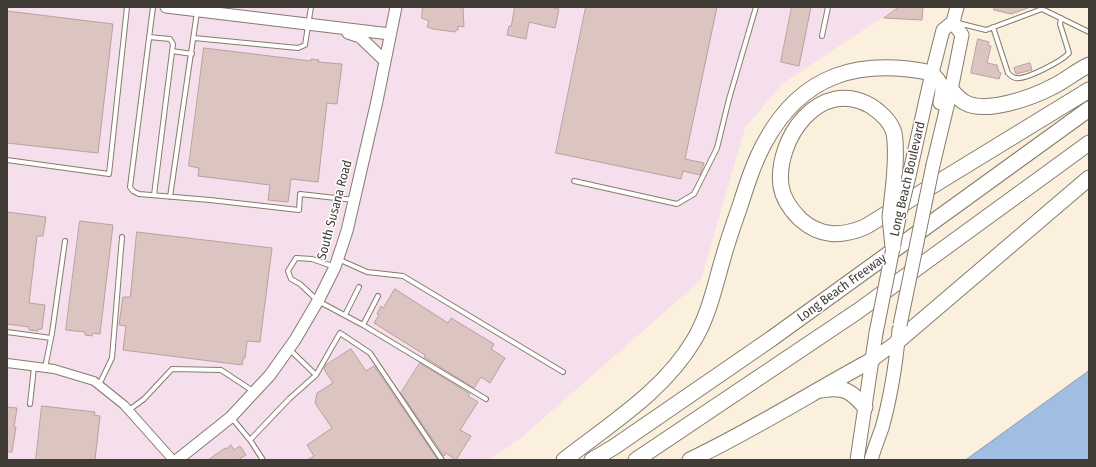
<!DOCTYPE html>
<html>
<head>
<meta charset="utf-8">
<style>
	body { margin:0 }
	#map { position:relative; width:1096px; height:467px; overflow:hidden; background:#fbefdd; font-family:"Fira Sans Condensed",sans-serif }
	canvas { display:block }
	.frame { position:absolute; inset:0; border:8px solid #413c35; pointer-events:none }
</style>
</head>
<body>
<div id="map">
<canvas width="1096" height="467"></canvas>
<div class="frame"></div>
</div>
<script>
const c = document.querySelector('canvas').getContext('2d');
c.lineJoin = 'round';
function fillPath(path, color) {
  c.fillStyle = color;
  c.fill(path, 'evenodd');
}
function trace(path, color, width, dash) {
  c.strokeStyle = color;
  c.lineWidth = width;
  c.lineCap = dash ? 'butt' : 'round';
  c.setLineDash(dash || []);
  c.stroke(path);
}
function label(font, color, halo, rows, align = 'center') {
  c.font = font + ' "Fira Sans Condensed",sans-serif';
  c.lineWidth = 3;
  c.setLineDash([]);
  c.textBaseline = 'middle';
  c.strokeStyle = halo;
  c.fillStyle = color;
  for (const [text, x, y, turn = 0] of rows) {
    c.save();
    c.translate(x, y);
    c.rotate((+turn || 0) * Math.PI / 180);
    c.textAlign = isNaN(turn) ? turn : align;
    if (halo) c.strokeText(text, 0, 0);
    c.fillText(text, 0, 0);
    c.restore();
  }
}
fillPath(new Path2D(`
	M7,7H898L782,84L745,128L701,280L522,437L489,460H7Z`), '#f5dfed');
const water = new Path2D(`
	M1089,371V460H966Z`);
fillPath(water, '#9fbee1');
trace(water, '#8397ad', 1);
const building = new Path2D(`
	M423,7H463L464,27L458,26V30H456L455,32L433,29L427,27L429,21L422,18Z
	M515,7H551L559,9L555,28L529,22L526,39L507,35L509,26H511Z
	M586,7H717L685,159L704,163L700,175L683,171L681,179L556,153Z
	M792,7H811L799,66L781,62Z
	M899,7H923L922,20L884,18Z
	M995,7H1027L1028,8L1011,14L994,10Z
	M7,11L113,24L98,153L7,143Z
	M978,39L989,42L988,45L991,46L987,63L997,65L999,72L1001,73L999,79L971,73Z
	M204,48L311,61V59L319,60L318,62L342,64L337,104L327,103L318,182L291,179L288,202L268,200L270,185L198,176L199,168L189,166Z
	M1030,63L1032,70L1016,74L1014,68Z
	M7,212L46,217L43,236H37L29,303L45,305L42,329H38V331L29,330V327L7,324Z
	M80,221L113,225L100,334L93,333L92,336L85,335V332L66,330Z
	M137,232L272,248L260,342L247,341L245,358L243,359L242,365L123,350L126,326L119,325L123,297H130Z
	M395,289L448,323L451,318L494,344L491,349L505,358L490,383L481,377L474,388L424,357L425,355L374,323L379,315L377,314L381,306L383,308Z
	M351,349L366,371L374,366L438,460H307L314,456L307,445L332,428L315,403L317,393L333,383L324,369L326,365Z
	M420,363L470,394L468,396L478,402L460,430L471,436L456,460L446,453L444,456L401,393Z
	M42,406L95,412L94,415L100,416L95,460H36Z
	M7,407L17,408L14,427H16L12,452H7Z
	M231,445L234,450L240,446L246,455L238,460H208L225,448L226,449Z`);
fillPath(building, '#dcc5c1');
trace(building, '#b8a19e', 1);
const lane = new Path2D(`
	M153,7L130,187L133,191L139,194L210,200L299,210L300,194L354,200
	M958,23L986,30L1042,9L1089,32
	M993,27L1008,73C1010,75 1013,78 1016,78C1026,80 1062,61 1069,53L1060,24L1061,18
	M822,36L828,7
	M149,37L170,39L173,44L154,195
	M194,38L298,48L305,45L311,7
	M172,51L192,54
	M7,160L109,174L127,7
	M574,181L677,204L694,194L717,148L729,99L756,7
	M170,197L197,12
	M338,259L367,272L403,276L563,372
	M335,267L312,259L296,258L288,271L291,279L300,284L318,301L363,325L486,399
	M345,315L359,287
	M363,325L378,296
	M7,332L51,338
	M289,349L316,375
	M45,368L52,333L65,241
	M99,385L112,358L122,237
	M30,404L34,367
	M129,410L144,399L172,369L221,370L253,391
	M231,417L250,440L263,460
	M250,440L289,399L316,375L340,333L370,353L442,460`);
const street = new Path2D(`
	M7,363L54,369L94,381L124,405L173,460`);
const secondary = new Path2D(`
	M166,7L390,34
	M348,33L360,37L385,61
	M177,460L231,417L270,375L295,340L319,299L335,267L347,231L377,101L396,7`);
const primary = new Path2D(`
	M932,73C944,83 943,88 940,103
	M933,165L951,90L962,35L953,22
	M909,176L932,73L943,30L953,22L957,7
	M872,360L898,341
	M857,460L876,333
	M871,460C874,449 878,439 882,428C891,396 896,363 899,330`);
const highway = new Path2D(`
	M951,90C955,94 959,99 964,102C985,115 1033,97 1052,87C1065,81 1076,71 1089,65
	M894,182C895,166 897,149 894,133C891,122 880,112 871,106C820,76 775,139 781,186C783,199 791,210 800,219C820,237 841,237 865,227L1089,90
	M898,341L1089,178
	M822,390C844,386 851,391 865,407
	M564,460C610,424 664,391 694,340C709,315 715,285 723,258C728,240 734,223 740,206C747,184 754,162 765,142C802,74 859,58 932,73
	M592,460L614,447L771,339L1089,109
	M636,460L858,311L1089,143
	M690,460C753,430 811,393 872,360`);
trace(lane, '#867c6c', 6);
trace(street, '#867c6c', 10);
trace(secondary, '#867c6c', 13);
trace(primary, '#867c6c', 15);
trace(highway, '#867c6c', 17);
trace(lane, '#fff', 4);
trace(street, '#fff', 8);
trace(secondary, '#fff', 11);
trace(primary, '#fff', 13);
trace(highway, '#fff', 15);
const primaryBridge = new Path2D(`
	M900,325L933,165
	M876,333L899,218L909,176`);
const highwayBridge = new Path2D(`
	M893,247L890,217L894,182`);
trace(primaryBridge, '#867c6c', 15, []);
trace(highwayBridge, '#867c6c', 17, []);
trace(primaryBridge, '#fff', 13);
trace(highwayBridge, '#fff', 15);
label('13px', '#413c35', '#fefefe', [
	["Long Beach Boulevard",908,179,-77],
	["South Susana Road",335,210,-75],
	["Long Beach Freeway",842,288,-36]
]);
</script>
</body>
</html>
